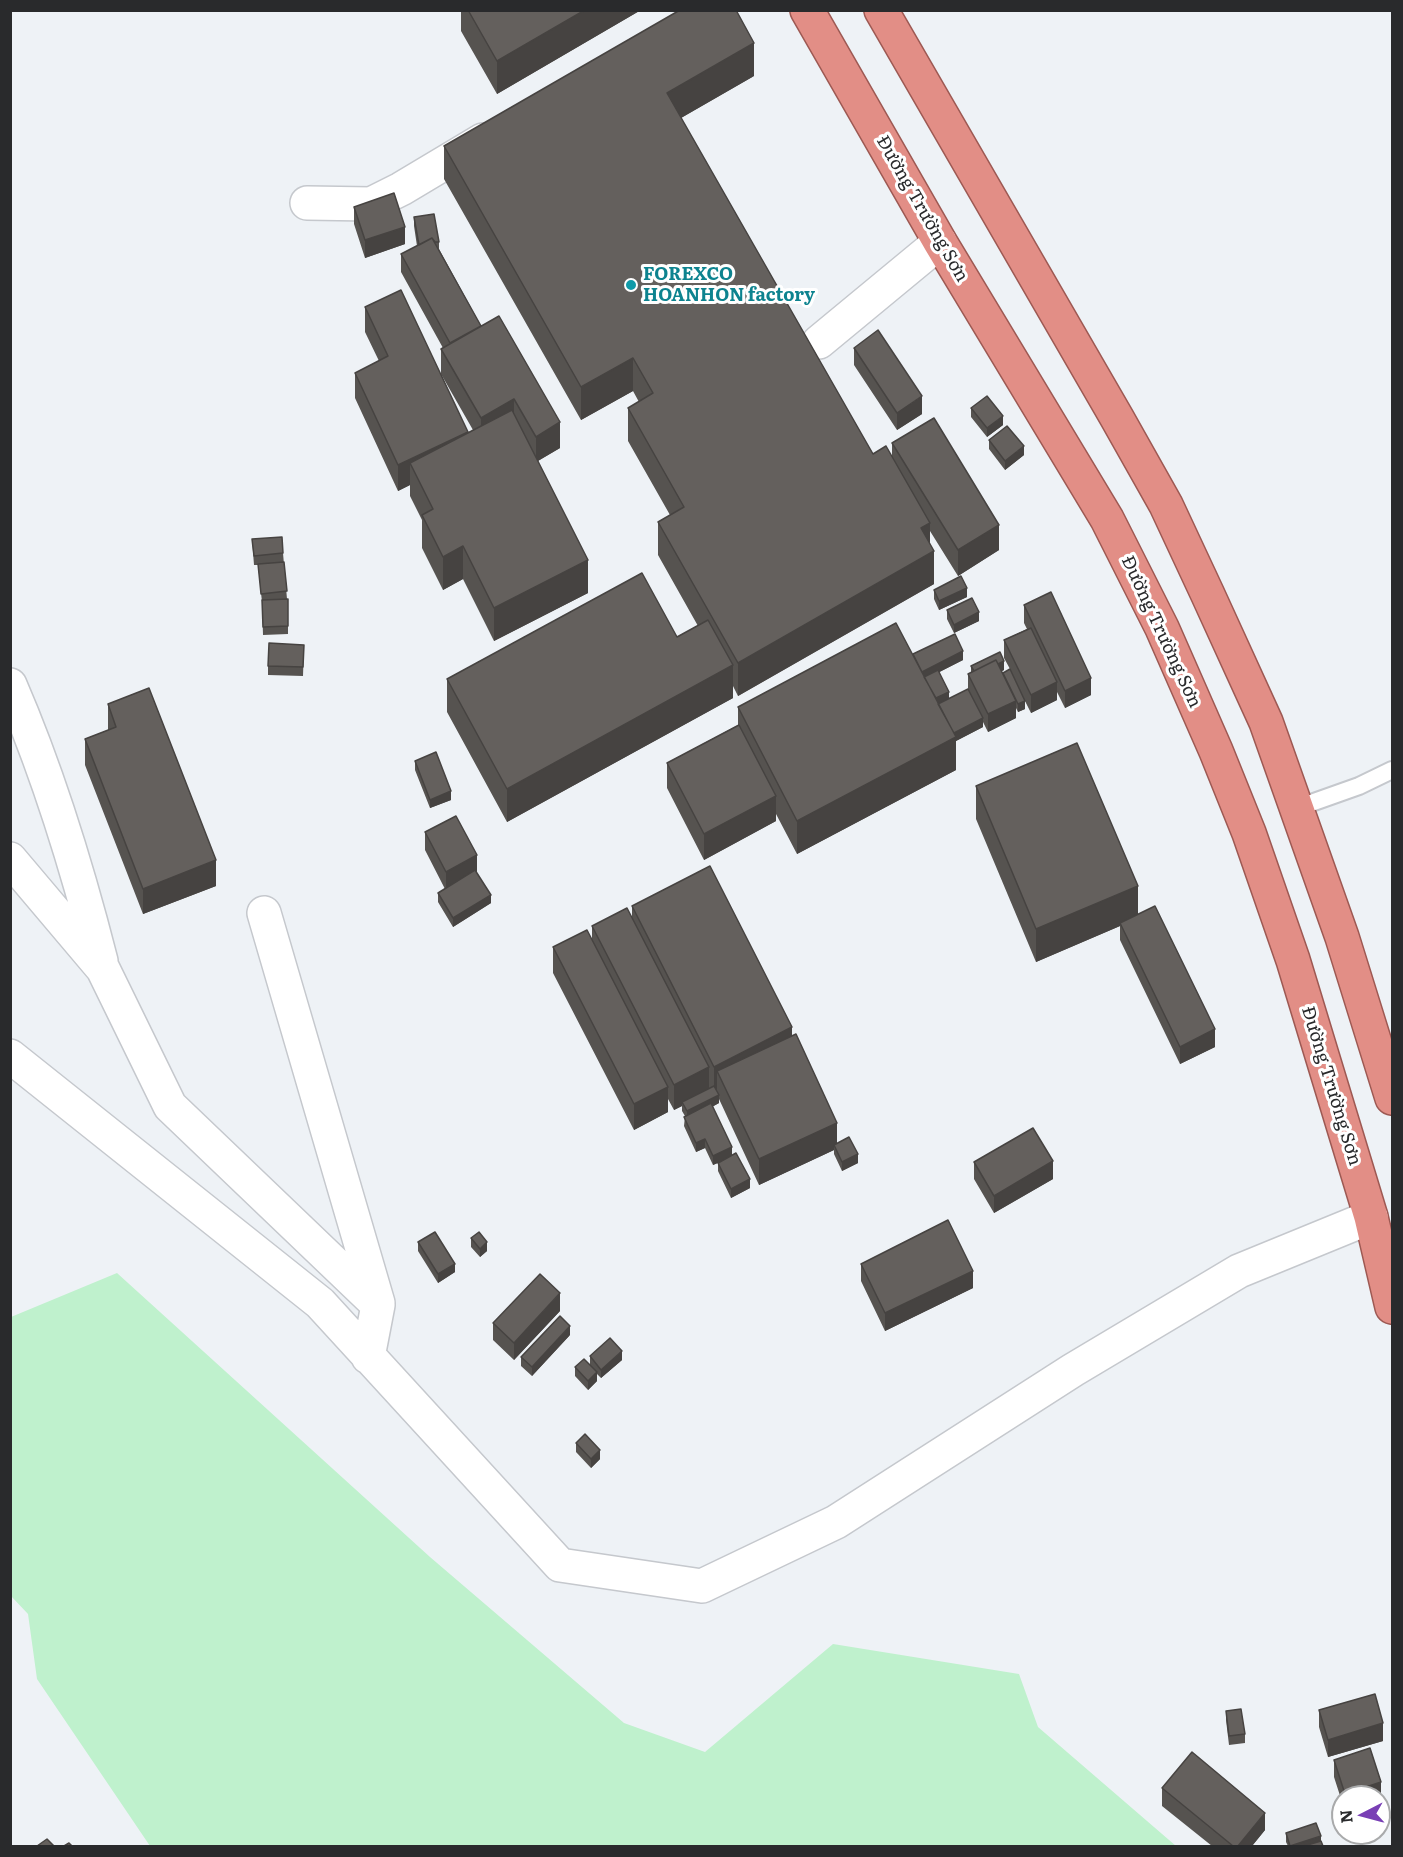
<!DOCTYPE html>
<html>
<head>
<meta charset="utf-8">
<style>
	body { margin:0 }
	#map { position:relative; width:1403px; height:1857px; overflow:hidden; background:#eef2f6; font-family:Literata,serif }
	canvas { display:block }
	.frame { position:absolute; inset:0; border:12px solid #292a2c; pointer-events:none }
	.north { position:absolute; left:1331px; top:1785px; width:60px; height:60px; box-sizing:border-box; background:#fff; border:2px solid #a9aaab; border-radius:50%; rotate:264deg; font-size:16px; font-weight:700; line-height:24px; text-align:center; color:#292a2c }
	.north::after { content:''; display:block; margin:auto; width:21px; height:27px; background:#793fb5; clip-path:polygon(50% 0,100% 100%,50% 72%,0 100%) }
</style>
</head>
<body>
<div id="map">
<canvas width="1403" height="1857"></canvas>
<div class="frame"></div>
<div class="north">N</div>
</div>
<script>
const c = document.querySelector('canvas').getContext('2d');
c.lineJoin = 'round';
function fillPath(path, color) {
  c.fillStyle = color;
  c.fill(path, 'evenodd');
}
function trace(path, color, width, dash) {
  c.strokeStyle = color;
  c.lineWidth = width;
  c.lineCap = dash ? 'butt' : 'round';
  c.setLineDash(dash || []);
  c.stroke(path);
}
function label(font, color, halo, rows, align = 'center') {
  c.font = font + ' Literata,serif';
  c.lineWidth = 6;
  c.setLineDash([]);
  c.textBaseline = 'middle';
  c.strokeStyle = halo;
  c.fillStyle = color;
  for (const [text, x, y, turn = 0] of rows) {
    c.save();
    c.translate(x, y);
    c.rotate((+turn || 0) * Math.PI / 180);
    c.textAlign = isNaN(turn) ? turn : align;
    if (halo) c.strokeText(text, 0, 0);
    c.fillText(text, 0, 0);
    c.restore();
  }
}
fillPath(new Path2D(`
	M117,1273L430,1557L624,1723L705,1752L833,1644L1019,1674L1038,1727L1176,1846H150L37,1679L28,1614L11,1596V1317Z`), '#bff1cd');
const service = new Path2D(`
	M1297,808L1359,786L1392,770`);
const minor = new Path2D(`
	M307,203L371,204L401,189L483,140
	M819,342L940,242
	M10,685C49,775 77,867 101,961
	M10,859L103,969L170,1106L378,1305L368,1357
	M264,913L378,1303
	M10,1056L320,1303L560,1565L702,1586L836,1522L1073,1370L1239,1271L1371,1217`);
const trunk = new Path2D(`
	M807,10L940,242L1107,519L1162,628L1216,751L1249,833L1293,960L1371,1217L1392,1307
	M881,10L1117,418L1166,505L1208,595L1266,722L1342,937L1392,1098`);
trace(service, '#c5c8cd', 20);
trace(minor, '#c5c8cd', 36);
trace(trunk, '#9d5953', 36);
trace(service, '#fff', 16);
trace(minor, '#fff', 33);
trace(trunk, '#e28e86', 33);
fillPath(new Path2D(`
	M461,10H641L497,94L461,31Z
	M754,76L681,118L873,454L892,456V443L999,550L958,576L930,531V545L934,584L738,696L733,686V698L507,822L447,712V679L677,637L698,626L658,555V522L670,515L628,441V408L639,402L633,391L581,420L444,179V146Z
	M354,207L405,244L365,258L354,224Z
	M414,217L439,242V249L481,326L560,448L538,461L588,593L494,641L463,579L443,590L422,548V520L410,496V485L398,491L355,398V373L379,361L365,332V307L441,374V349L443,348L401,272V254L417,246L414,226ZM441,374L473,430L468,433Z
	M854,348L922,414L897,430L854,365Z
	M971,408L1003,425L987,437L971,417Z
	M989,440L1024,455L1005,470L989,449Z
	M252,539L283,553L287,599H288V634L263,635L262,602L258,565H254Z
	M934,590L967,597L939,610L934,599Z
	M1024,605L1091,695L1065,708L1057,692V700L1031,713L1025,701V709L1018,712L1016,708V718L988,732L983,722V727L956,741V770L797,854L776,814V821L704,860L667,788V763L738,725V707L913,654L963,660L939,672L949,699L968,689V674L971,672V666L1004,670L1002,671L1003,674L1010,669L1004,658V640L1027,629L1024,623Z
	M947,610L979,621L954,633L947,619Z
	M304,645L303,676L268,675V666Z
	M108,704L216,886L143,914L85,765V739L108,730Z
	M415,761L451,800L430,808L415,770Z
	M976,786L1138,914L1215,1047L1180,1064L1120,940V926L1036,962L976,819Z
	M425,832L477,873L491,903L453,927L438,902V893L445,889L425,850Z
	M632,906L792,1036L837,1143L858,1163L842,1171L834,1154V1150L759,1185L719,1099V1103L712,1107L732,1155L750,1188L731,1198L718,1171V1163L713,1165L705,1148L696,1152L684,1126L685,1116L682,1111V1106L674,1110L668,1099V1112L634,1130L553,973V947L592,939V926L632,918Z
	M974,1162L1053,1179L994,1213L974,1179Z
	M471,1238L487,1251L480,1257L471,1247Z
	M418,1242L455,1272L438,1283L418,1251Z
	M861,1264L973,1288L885,1331L861,1281Z
	M560,1311L514,1360L493,1340V1323Z
	M570,1335L532,1376L521,1366V1357Z
	M590,1356L622,1360L601,1378L597,1374V1381L588,1390L575,1376V1367L590,1365Z
	M576,1443L600,1459L591,1468L576,1452Z
	M1319,1710L1383,1741L1328,1757L1319,1727Z
	M1226,1711L1245,1734V1743L1229,1745L1226,1720Z
	M1370,1748L1381,1782V1800H1379V1797H1343V1805L1334,1777V1760Z
	M1162,1788L1265,1830L1252,1846H1212L1162,1806Z
	M1286,1833L1321,1841L1323,1846H1288L1286,1842Z`), '#565350');
fillPath(new Path2D(`
	M585,10H641L497,94V61Z
	M754,43V76L667,126V93Z
	M405,227V244L365,258V240Z
	M633,358V391L581,420V387Z
	M922,396V414L897,430V413Z
	M514,399V425L481,444V418Z
	M1003,416V425L987,437V428Z
	M560,422V448L536,462V437Z
	M468,432L419,481L410,463V485L398,491V465Z
	M1024,446V455L1005,470V461Z
	M930,523V553L934,551V584L738,696V663L921,528Z
	M999,525V550L958,576V550Z
	M463,546V579L443,590V557Z
	M588,560V593L494,641V608Z
	M967,588V597L939,610V601Z
	M979,612V621L954,633V625Z
	M963,651V660L924,680L921,672Z
	M1004,661V670L976,684V675Z
	M733,665V698L507,822V789Z
	M1091,678V695L1065,708V691Z
	M1057,682V700L1031,713V695Z
	M949,692V701L938,706L933,700Z
	M1016,701V718L988,732V714Z
	M1025,701V709L1018,712V704Z
	M983,718V727L956,741V770L797,854V821L952,734Z
	M451,791V800L430,808V800Z
	M776,796V821L704,860V834Z
	M477,855V873L446,890V872Z
	M216,860V886L143,914V889Z
	M1138,886V919L1120,923V926L1036,962V929Z
	M491,895V903L453,927V918Z
	M792,1027V1053L717,1071V1091L714,1093V1067Z
	M1215,1029V1047L1180,1064V1047Z
	M709,1067V1092L682,1102V1106L674,1110V1085Z
	M668,1087V1112L634,1130V1104Z
	M719,1095V1103L687,1120V1111Z
	M837,1123V1148L834,1145V1150L759,1185V1159Z
	M705,1139V1148L696,1152V1143Z
	M732,1147V1156L713,1165V1156Z
	M858,1154V1163L842,1171V1162Z
	M1053,1161V1179L994,1213V1196Z
	M750,1179V1188L731,1198V1189Z
	M487,1242V1251L480,1257V1249Z
	M455,1264V1272L438,1283V1274Z
	M973,1271V1288L885,1331V1313Z
	M560,1293V1311L514,1360V1343Z
	M570,1326V1335L532,1376V1367Z
	M622,1351V1360L601,1378V1370Z
	M597,1372V1381L588,1390V1381Z
	M600,1450V1459L591,1468V1459Z
	M1383,1723V1741L1328,1757V1740Z
	M1381,1782V1800H1379V1797H1345V1794Z
	M1265,1813V1830L1252,1846H1238Z
	M1321,1836V1845L1316,1846H1291Z`), '#464341');
const building = new Path2D(`
	M468,10H585L497,61Z
	M680,10H736L754,43L667,93L873,454L886,446L930,523L921,528L934,551L738,663L658,522L684,507L628,408L653,393L633,358L581,387L444,146Z
	M394,193L405,227L365,240L354,207Z
	M434,214L439,242H435L432,238L419,245L414,217Z
	M432,238L481,326L450,343L401,254Z
	M401,290L468,432L398,465L355,373L388,356L365,307Z
	M499,316L560,422L536,437L514,399L481,418L441,349Z
	M878,330L922,396L897,413L854,348Z
	M987,396L1003,416L987,428L971,408Z
	M512,410L588,560L494,608L463,546L443,557L422,515L433,509L410,463Z
	M934,418L999,525L958,550L892,443Z
	M1007,426L1024,446L1005,461L989,440Z
	M282,537L283,553L254,556L252,539Z
	M284,562L287,591L261,594L258,564Z
	M642,573L677,637L708,620L733,665L507,789L447,679Z
	M961,576L967,588L939,601L934,590Z
	M1051,592L1091,678L1065,691L1024,605Z
	M972,598L979,612L954,625L947,610Z
	M288,599V626L263,627L262,600Z
	M896,623L956,737L797,821L738,707Z
	M1031,628L1057,682L1031,695L1004,640Z
	M955,634L963,651L922,672L913,654Z
	M269,643L304,645L303,667L268,666Z
	M1000,652L1004,661L998,664L996,660L974,671L971,666Z
	M996,660L1016,701L988,714L968,674Z
	M1010,669L1025,701L1018,704L1003,673Z
	M938,670L949,692L936,698L924,677Z
	M149,688L216,860L143,889L85,739L116,727L108,704Z
	M968,689L983,718L954,733L938,704Z
	M739,725L776,796L704,834L667,763Z
	M1077,743L1138,886L1036,929L976,786Z
	M436,752L451,791L430,800L415,761Z
	M456,816L477,855L446,872L425,832Z
	M710,866L792,1027L714,1067L632,906Z
	M475,870L491,895L453,918L438,893Z
	M1155,906L1215,1029L1180,1047L1120,923Z
	M627,908L709,1067L674,1085L592,926Z
	M587,930L668,1087L634,1104L553,947Z
	M796,1034L837,1123L759,1159L717,1071Z
	M714,1086L719,1095L687,1111L682,1102Z
	M711,1103L732,1147L713,1156L705,1139L696,1143L684,1117Z
	M1033,1128L1053,1161L994,1196L974,1162Z
	M849,1137L858,1154L842,1162L834,1145Z
	M736,1153L750,1179L731,1189L718,1163Z
	M948,1220L973,1271L885,1313L861,1264Z
	M435,1232L455,1264L438,1274L418,1242Z
	M479,1232L487,1242L480,1249L471,1238Z
	M540,1274L560,1293L514,1343L493,1323Z
	M560,1316L570,1326L532,1367L521,1357Z
	M610,1338L622,1351L601,1370L590,1356Z
	M584,1359L597,1372L588,1381L575,1367Z
	M585,1434L600,1450L591,1459L576,1443Z
	M1375,1694L1383,1723L1328,1740L1319,1710Z
	M1241,1709L1245,1734L1229,1736L1226,1711Z
	M1370,1748L1381,1782L1345,1794L1334,1760Z
	M1192,1752L1265,1813L1238,1846H1233L1162,1788Z
	M1316,1823L1321,1836L1290,1846L1286,1833Z
	M47,1839L54,1846H37Z
	M1321,1841L1323,1846H1304Z
	M69,1843L72,1846H64Z`);
fillPath(building, '#64605d');
trace(building, '#464341', 1.5);
for (const [x, y, r, color] of [
	[631,285,6,"#0f9aa8"]
]) {
  const dot = new Path2D();
  dot.arc(x, y, r, 0, 2 * Math.PI);
  c.fillStyle = color;
  c.fill(dot);
  trace(dot, '#fff', 2);
}
label('18px', '#292a2c', '#fff', [
	["Đường Trường Sơn",922,209,60],
	["Đường Trường Sơn",1161,632,65],
	["Đường Trường Sơn",1331,1086,73]
]);
label('bold 18px', '#0d838f', '#fff', [
	["FOREXCO",643,275],
	["HOANHON factory",643,296]
], 'left');
</script>
</body>
</html>
